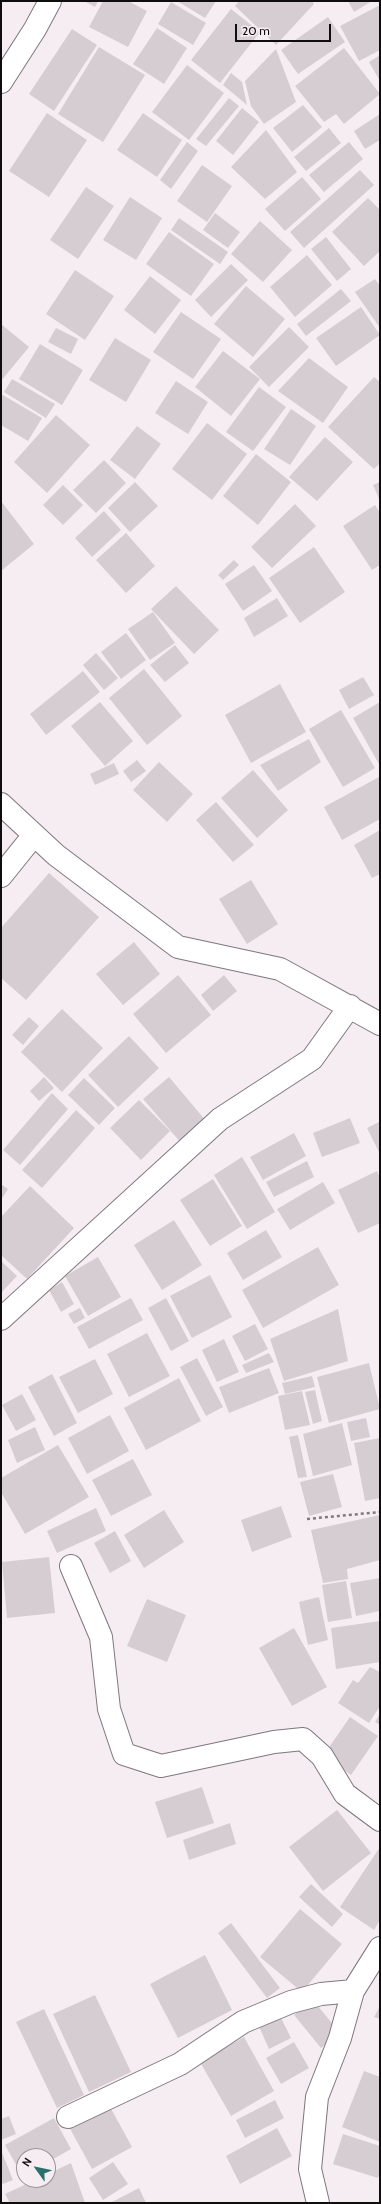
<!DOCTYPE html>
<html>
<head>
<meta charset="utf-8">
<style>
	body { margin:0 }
	#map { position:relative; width:381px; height:2204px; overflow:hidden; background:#f6edf3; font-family:Cabin,sans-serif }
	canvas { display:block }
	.frame { position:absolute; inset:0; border:2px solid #0f0c0e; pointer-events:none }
	.north { position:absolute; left:16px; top:2148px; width:40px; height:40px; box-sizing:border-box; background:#f6edf3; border:1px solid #9a9397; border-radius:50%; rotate:303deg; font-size:11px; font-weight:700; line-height:16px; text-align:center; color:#0f0c0e }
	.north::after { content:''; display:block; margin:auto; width:14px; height:18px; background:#287069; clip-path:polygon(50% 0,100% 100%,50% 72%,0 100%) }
	.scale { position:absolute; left:235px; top:24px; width:96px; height:18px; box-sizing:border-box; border:2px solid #0f0c0e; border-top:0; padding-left:5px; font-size:12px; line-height:14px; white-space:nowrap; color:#0f0c0e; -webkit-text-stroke:3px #f6edf3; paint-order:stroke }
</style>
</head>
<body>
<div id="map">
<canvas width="381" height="2204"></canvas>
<div class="frame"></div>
<div class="north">N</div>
<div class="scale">20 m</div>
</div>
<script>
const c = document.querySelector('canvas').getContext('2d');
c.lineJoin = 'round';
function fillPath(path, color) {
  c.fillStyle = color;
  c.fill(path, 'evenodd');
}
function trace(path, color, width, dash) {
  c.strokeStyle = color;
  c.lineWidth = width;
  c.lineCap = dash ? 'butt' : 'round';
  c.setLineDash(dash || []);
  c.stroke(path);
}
fillPath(new Path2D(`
	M84,1H98L95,7Z
	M103,1H128L147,11L128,47L89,27Z
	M177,1H216L205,18Z
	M239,1H312L314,4L276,45L235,6Z
	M348,1H372L354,12Z
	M171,2L206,23L193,45L158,24Z
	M380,5V50L359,61L340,26Z
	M231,9L260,32L220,83L191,60Z
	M328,17L345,42L298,74L281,50Z
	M157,28L187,48L164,84L133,64Z
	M72,29L97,45L54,111L29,94Z
	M99,47L145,75L103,142L58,114Z
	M344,48L380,94L344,124L336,114L324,122L295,86Z
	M276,49L296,102L264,124L251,106L245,81Z
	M380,55V81L369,62Z
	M187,65L224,93L189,140L152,112Z
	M231,73L242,82L247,105L223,85Z
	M229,98L239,106L206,146L196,139Z
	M303,105L322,127L292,152L273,128Z
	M242,108L259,122L233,155L216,141Z
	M47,113L87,140L49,197L9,171Z
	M143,113L182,140L157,177L117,150Z
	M380,114V140L365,149L354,131Z
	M329,128L341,143L306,171L294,157Z
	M266,130L297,172L265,199L231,167Z
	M187,142L198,151L171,189L160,180Z
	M349,142L363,159L324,192L309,175Z
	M202,165L232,186L207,222L177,201Z
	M360,170L374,185L304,248L290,232Z
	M302,177L321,199L285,231L265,209Z
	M86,187L114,206L78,259L50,240Z
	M130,197L162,218L136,260L103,240Z
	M368,198L380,210V251L364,266L332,232Z
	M215,213L240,232L228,248L203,230Z
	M179,218L228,252L220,264L171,230Z
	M260,221L292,250L263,282L231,254Z
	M169,232L214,264L191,296L146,264Z
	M326,237L351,269L337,281L311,249Z
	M307,255L332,285L295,317L270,287Z
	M231,264L248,280L211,317L195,300Z
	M75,270L114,296L85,340L46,314Z
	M150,276L181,300L155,334L124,310Z
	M375,279L380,286V328L355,292Z
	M246,286L285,319L253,357L214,324Z
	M341,289L351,301L306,336L297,324Z
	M361,307L380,335L336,366L316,338Z
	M181,312L221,339L193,379L153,352Z
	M1,324L29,347L1,381Z
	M289,327L309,347L269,387L249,367Z
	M56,328L78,339L71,354L48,342Z
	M115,338L151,360L126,402L89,380Z
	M40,344L83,370L62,405L19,379Z
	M223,351L260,379L231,416L195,387Z
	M309,358L348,387L323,423L278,391Z
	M374,377L380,382V463L374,469L328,427Z
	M12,379L55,404L46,418L4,392Z
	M176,381L208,402L188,434L155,413Z
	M259,387L286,407L253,451L226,432Z
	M1,394L42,418L28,441L1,425Z
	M291,409L316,426L290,465L264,449Z
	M56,415L90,445L47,493L14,462Z
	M207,423L247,454L212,500L172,469Z
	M137,426L161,444L135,479L110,460Z
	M325,437L353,462L317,501L289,477Z
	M256,454L291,482L258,525L223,496Z
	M104,460L126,483L96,513L73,490Z
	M135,482L158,506L130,532L108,508Z
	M380,482V501L373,485Z
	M63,485L83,505L63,525L43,505Z
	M1,501L34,544L1,571Z
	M295,504L316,526L272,568L251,547Z
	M375,505L380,513V565L372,570L343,526Z
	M104,511L121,530L92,557L75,538Z
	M126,533L155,566L126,593L96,560Z
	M314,547L345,592L300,623L269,578Z
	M234,560L239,565L223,580L218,575Z
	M254,565L272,591L243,611L225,584Z
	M176,586L219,630L194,654L151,609Z
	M277,598L288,616L254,637L244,618Z
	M153,612L175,643L150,660L128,629Z
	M126,633L146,660L121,679L101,652Z
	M175,645L189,663L165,682L150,665Z
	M96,653L118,678L104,690L83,665Z
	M144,669L182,716L147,745L109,698Z
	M83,671L100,692L46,735L30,714Z
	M363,677L374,695L349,709L339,690Z
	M280,684L306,732L251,763L225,715Z
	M100,702L133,741L105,766L71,726Z
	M380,702V766L353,718Z
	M341,710L375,768L343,787L309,729Z
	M309,739L321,762L278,791L260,765Z
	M137,760L146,771L131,782L123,771Z
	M159,762L193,794L167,822L133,790Z
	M114,763L119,774L95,785L90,774Z
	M253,770L288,810L257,838L221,798Z
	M379,777L380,819L342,840L324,807Z
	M216,802L254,845L233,862L196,820Z
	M380,830V874L372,878L354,845Z
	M49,873L99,917L26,1000L1,978V928Z
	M251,880L278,924L247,944L219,899Z
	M134,942L160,974L123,1005L96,974Z
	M178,975L211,1015L166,1053L133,1014Z
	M224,975L237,991L213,1011L201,995Z
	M62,1009L103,1048L62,1092L21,1052Z
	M29,1017L39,1026L23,1045L12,1035Z
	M129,1036L159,1068L118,1107L88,1075Z
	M44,1077L54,1088L39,1101L30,1091Z
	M169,1077L207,1122L182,1144L143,1099Z
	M84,1078L115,1108L99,1125L68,1095Z
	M52,1093L68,1109L20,1165L3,1150Z
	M139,1100L170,1131L141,1160L110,1128Z
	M76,1110L95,1128L42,1188L22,1170Z
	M350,1118L360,1143L322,1157L313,1133Z
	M379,1122L380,1123V1154L367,1128Z
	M294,1133L306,1156L263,1180L250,1157Z
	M242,1157L275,1212L247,1229L214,1175Z
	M307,1161L314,1177L274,1197L266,1182Z
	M377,1171L380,1178V1223L358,1233L338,1190Z
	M213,1179L242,1226L210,1246L180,1200Z
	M323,1182L335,1203L290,1230L277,1209Z
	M1,1184L8,1189L1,1200Z
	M30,1186L74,1228L27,1279L1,1255V1217Z
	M174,1220L202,1265L162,1290L134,1245Z
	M266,1230L282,1257L243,1280L227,1253Z
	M318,1247L339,1285L263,1328L242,1290Z
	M98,1257L121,1297L88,1316L65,1276Z
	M1,1261L17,1276L1,1293Z
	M210,1275L232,1317L192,1338L170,1296Z
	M62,1282L74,1304L61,1312L49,1290Z
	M131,1298L143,1320L89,1349L77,1327Z
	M166,1298L189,1341L171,1351L148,1308Z
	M80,1308L85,1318L74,1324L68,1314Z
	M338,1309L348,1361L284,1381L270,1339Z
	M255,1324L268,1349L245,1361L232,1336Z
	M147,1333L170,1376L129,1397L107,1354Z
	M224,1339L239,1372L217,1382L202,1350Z
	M269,1353L274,1362L246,1373L242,1365Z
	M197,1358L223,1407L206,1416L180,1367Z
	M95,1359L113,1394L78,1413L59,1377Z
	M369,1363L380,1409L329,1423L317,1377Z
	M269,1368L279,1393L229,1413L219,1387Z
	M52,1374L77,1423L54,1436L28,1387Z
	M312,1376L315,1387L285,1394L282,1383Z
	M179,1378L201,1421L146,1450L124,1408Z
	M315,1390L322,1421L313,1424L305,1392Z
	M302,1391L310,1425L285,1430L278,1396Z
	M22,1394L36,1420L16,1431L2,1405Z
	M110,1415L129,1451L87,1474L68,1438Z
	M366,1418L370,1437L351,1441L347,1422Z
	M342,1423L352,1465L313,1476L303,1434Z
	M35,1427L45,1450L17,1463L8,1440Z
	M298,1435L307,1477L298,1478L289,1437Z
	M380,1438V1498L365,1501L354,1443Z
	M58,1445L89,1497L25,1534L1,1492V1478Z
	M133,1459L152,1495L111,1516L92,1480Z
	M333,1474L342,1507L309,1516L300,1482Z
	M281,1506L292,1537L252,1552L241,1520Z
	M96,1508L106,1531L57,1553L47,1531Z
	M164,1510L184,1542L144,1568L124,1535Z
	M380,1515V1560L347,1569L348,1579L323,1583L311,1530Z
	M115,1531L131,1561L110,1573L94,1543Z
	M49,1557L55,1613L7,1618L2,1562Z
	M380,1578V1611L356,1616L350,1583Z
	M346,1581L352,1618L328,1622L322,1585Z
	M319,1597L328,1640L308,1645L299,1602Z
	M147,1599L186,1615L167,1662L127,1646Z
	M380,1621V1662L336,1669L331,1628Z
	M294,1628L327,1687L292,1706L259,1648Z
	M370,1667L380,1672V1706L369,1723L338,1703L353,1680L358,1683Z
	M380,1714V1725L375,1722Z
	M350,1717L378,1736L351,1775L323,1756Z
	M202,1787L214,1823L167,1838L155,1802Z
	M337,1810L371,1853L323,1891L289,1847Z
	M230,1823L236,1844L189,1860L183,1840Z
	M380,1847V1920L374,1930L340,1907Z
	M311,1884L343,1914L332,1927L299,1897Z
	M300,1909L342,1944L302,1992L260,1957Z
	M231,1923L280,1988L267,1998L218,1933Z
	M205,1955L232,2010L178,2038L150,1984Z
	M95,1995L131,2072L89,2092L53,2014Z
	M313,2000L340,2033L321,2048L294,2015Z
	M380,2006V2019L374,2017Z
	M44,2009L84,2095L57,2108L16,2022Z
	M278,2012L291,2038L269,2049L257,2022Z
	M244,2037L274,2091L231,2116L200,2062Z
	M294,2042L309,2068L281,2084L266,2058Z
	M364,2071L380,2077V2142L342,2127Z
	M275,2100L284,2118L245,2138L236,2120Z
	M108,2103L132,2147L92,2169L68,2125Z
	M9,2116L16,2134L1,2140V2119Z
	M54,2118L71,2149L48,2162V2156H24L23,2177L5,2145Z
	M277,2128L292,2156L240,2184L226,2156Z
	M343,2134L380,2146V2171L378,2178L333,2164Z
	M1,2150L13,2180L3,2184L1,2180Z
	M113,2162L128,2184L103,2200L89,2178Z
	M71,2163L85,2203H10L5,2194L35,2180H48V2174Z
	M139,2188L146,2203H110Z`), '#d6cdd3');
const minor = new Path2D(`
	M1,804L56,855L178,947L280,969L380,1024
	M1,876L34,835
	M1,1319L220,1119L312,1059L350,1006
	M71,1566L101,1637L109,1709L124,1754L161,1766L274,1742L303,1739L322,1756L345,1794L380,1820
	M68,2117L180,2064L243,2022L291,2002L321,1994L353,1991
	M318,2203L310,2169L317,2097L340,2038L353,1991L380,1948`);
const tertiary = new Path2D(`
	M1,82L35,29L50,1`);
trace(minor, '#7f777d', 24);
trace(tertiary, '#7f777d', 24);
trace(new Path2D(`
	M307,1519L380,1512`), '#807a7e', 2.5, [3, 3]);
trace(minor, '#fff', 22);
trace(tertiary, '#fff', 22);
</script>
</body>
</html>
